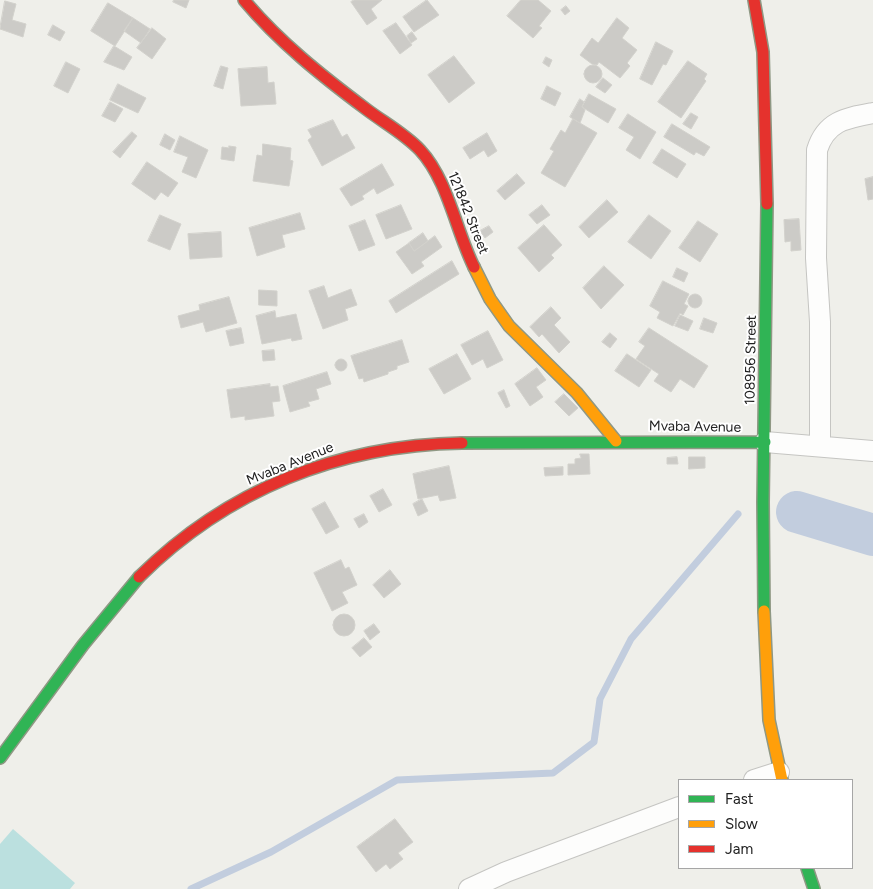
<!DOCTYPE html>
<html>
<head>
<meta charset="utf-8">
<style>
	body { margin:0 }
	#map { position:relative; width:873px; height:889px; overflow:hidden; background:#efefea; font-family:Figtree,sans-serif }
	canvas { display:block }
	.legend { position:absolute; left:678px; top:779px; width:175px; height:90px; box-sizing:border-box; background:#fff; border:1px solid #a6a6a6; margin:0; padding:6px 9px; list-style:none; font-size:15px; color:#212121 }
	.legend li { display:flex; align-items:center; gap:10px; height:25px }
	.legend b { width:25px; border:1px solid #a6a6a6 }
</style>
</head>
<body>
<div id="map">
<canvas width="873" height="889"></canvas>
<ul class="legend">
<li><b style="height:6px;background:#30b455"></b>Fast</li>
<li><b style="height:6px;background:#ff9f0a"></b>Slow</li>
<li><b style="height:6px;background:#e5322d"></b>Jam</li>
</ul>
</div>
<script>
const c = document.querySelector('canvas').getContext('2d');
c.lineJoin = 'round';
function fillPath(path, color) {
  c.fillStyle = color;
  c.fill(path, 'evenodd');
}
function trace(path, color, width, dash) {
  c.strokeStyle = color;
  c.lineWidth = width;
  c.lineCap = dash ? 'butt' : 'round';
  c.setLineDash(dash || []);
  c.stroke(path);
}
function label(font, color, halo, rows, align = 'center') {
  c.font = font + ' Figtree,sans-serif';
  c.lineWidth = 4;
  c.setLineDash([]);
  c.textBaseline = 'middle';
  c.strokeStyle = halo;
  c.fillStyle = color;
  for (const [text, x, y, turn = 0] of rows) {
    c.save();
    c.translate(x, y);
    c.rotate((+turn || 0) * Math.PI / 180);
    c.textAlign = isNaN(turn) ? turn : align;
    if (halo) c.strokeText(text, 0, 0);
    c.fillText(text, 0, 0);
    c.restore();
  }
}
fillPath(new Path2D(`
	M13,829L75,883L70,889H0V844Z`), '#bbe0df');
trace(new Path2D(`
	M191,889L271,852L397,780L553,773L594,742L600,699L631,639L738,514`), '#c2cdde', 7);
trace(new Path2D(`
	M797,512L873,535`), '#c2cdde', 42);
const building = new Path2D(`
	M174,0H189L186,8L173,2Z
	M354,0H382L371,9L377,18L367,25L351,2Z
	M427,0L439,15L414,32L403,17Z
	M521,0H538L551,11L539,26L542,28L533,38L507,16Z
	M5,1L16,4L12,20L26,24L23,37L0,29Z
	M108,3L133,18L115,46L91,31Z
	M566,6L570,11L565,15L561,10Z
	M133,18L150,29L141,43L124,31Z
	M617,18L629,28L622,38L637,50L627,63L630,66L620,78L599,62L597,65L592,64L580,55L592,38L598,43Z
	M396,23L412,45L400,54L383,31Z
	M53,25L65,32L60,41L48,35Z
	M152,28L166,39L152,59L137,48Z
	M412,32L417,39L411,43L407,36Z
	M656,42L673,51L666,65L663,64L652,85L640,79Z
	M114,46L132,57L124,70L104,62Z
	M454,56L475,83L449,103L428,75Z
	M546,57L552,60L549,67L543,63Z
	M688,61L707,74L704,79L706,81L681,118L658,102Z
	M66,62L80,69L68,93L54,86Z
	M584 74a9 9 0 1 1 18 0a9 9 0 1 1-18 0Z
	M221,66L228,68L223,89L214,86Z
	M267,67L268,83L274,82L276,104L241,106L238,69Z
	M603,78L612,85L605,93L596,87Z
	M118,84L146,98L138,113L110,100Z
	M547,86L561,93L555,106L541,99Z
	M589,94L616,109L608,123L582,107Z
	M580,99L584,102L582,107L585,110L580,123L570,117Z
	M110,102L123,109L115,122L102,116Z
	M691,113L698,117L691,129L683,124Z
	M628,114L656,132L640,159L626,150L634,137L619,128Z
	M573,119L597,133L565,187L541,173L554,151L550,149L561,130L565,133Z
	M333,120L342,137L347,134L355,148L322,166L308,140L312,137L308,130Z
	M672,124L710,147L704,156L696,152L694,155L664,137Z
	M132,132L137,136L120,158L113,152Z
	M487,133L497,151L488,157L484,150L470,159L463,148Z
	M165,134L175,140L170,150L160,145Z
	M180,136L208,150L196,178L182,172L188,157L174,152Z
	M263,144L291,148L290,160L293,161L289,186L253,181L257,155L262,156Z
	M229,146L236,147L234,161L221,159L222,147L229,148Z
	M662,149L686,164L677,178L653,163Z
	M147,162L178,183L168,197L161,192L155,200L132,184Z
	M382,164L394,185L377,194L374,188L362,196L364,199L351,206L340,189Z
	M517,174L525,183L505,200L497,191Z
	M873,177V199L868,200L865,179Z
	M607,200L618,212L589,238L579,227Z
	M401,205L412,229L386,239L376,215Z
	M542,205L550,215L537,224L529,215Z
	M300,213L305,229L282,235L285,247L257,256L249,228Z
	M160,215L181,224L170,250L148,241Z
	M649,215L671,231L651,259L628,242Z
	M799,219L801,250L791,251V241L785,242L784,220Z
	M365,220L375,245L359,251L349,226Z
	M698,221L718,234L700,262L679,248Z
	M544,225L562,245L551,255L554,258L539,272L518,248Z
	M489,226L493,232L485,238L480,231Z
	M221,232L222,257L190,259L188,234Z
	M423,233L428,241L414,251L409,243Z
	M435,236L442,247L421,262L424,266L412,274L396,252L409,243L414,251Z
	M452,261L459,274L396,313L389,301Z
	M604,266L624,285L601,309L583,288Z
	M677,268L688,273L684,282L673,277Z
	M663,281L689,294L684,304L688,306L683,315L680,313L673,326L657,318L660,312L650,306Z
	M324,286L328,298L351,289L357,305L345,309L348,320L323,329L309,291Z
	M259,290L277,291V306L259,305Z
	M688 301a7 7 0 1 1 14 0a7 7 0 1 1-14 0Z
	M229,297L237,323L206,332L203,322L181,328L178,316L200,310L199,305Z
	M551,307L561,318L554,325L570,342L559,353L542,334L539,337L530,327Z
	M275,311L276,318L296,314L302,339L292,341L291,338L262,344L256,316Z
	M680,315L693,321L688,331L675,326Z
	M704,318L717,323L713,333L700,329Z
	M241,328L244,343L230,346L226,331Z
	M649,328L708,366L694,388L680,379L671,392L654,381L659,374L636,359L645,346L639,342Z
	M488,331L503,360L487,368L483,359L472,365L461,345Z
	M610,333L617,339L610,348L602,342Z
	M402,340L409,362L397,366V369L388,372V374L364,382L363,378L359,379L351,356Z
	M274,350L275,360L263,361L262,351Z
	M457,354L471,379L444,394L429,369Z
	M627,354L651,370L639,387L615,371Z
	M335 365a6 6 0 1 1 12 0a6 6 0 1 1-12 0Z
	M537,368L546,380L536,387L543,397L530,406L515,384Z
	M327,372L331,384L316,389L319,399L308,402L310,406L290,412L283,386Z
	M270,384V387L278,386L280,401L272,402L274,416L245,420V416L231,418L227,390Z
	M504,390L510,406L506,408L498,393Z
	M564,394L578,408L569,416L555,402Z
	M580,454H589L590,474L568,475V464H575V459L581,458Z
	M677,457L678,464H667V458Z
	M689,457H705V468L689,469Z
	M449,466L456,498L440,501L438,495L418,499L413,474Z
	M563,467V475L545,476L544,468Z
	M383,489L392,505L379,512L370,496Z
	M422,499L428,511L418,516L413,504Z
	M325,502L339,527L326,534L312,509Z
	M364,514L368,522L359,528L354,519Z
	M341,560L345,569L349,567L357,585L342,592L348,603L332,611L314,573Z
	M390,570L401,584L384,598L373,585Z
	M333 625a11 11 0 1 1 22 0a11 11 0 1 1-22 0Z
	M374,624L380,632L370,640L364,631Z
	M364,638L372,647L360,657L352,648Z
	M395,819L413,842L398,853L403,859L390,869L386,864L376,872L357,847Z`);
fillPath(building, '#cccbc7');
trace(building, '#d2d1cc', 1);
const street = new Path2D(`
	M765,442L873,451
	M820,446V322L816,258L817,150C826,121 846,118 873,113
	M754,780L779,772
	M469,889L506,872L679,807`);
const fast = new Path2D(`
	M462,443L765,442
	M764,611L763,502L767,204
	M0,758L83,645L139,577
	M807,868L814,889`);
const slow = new Path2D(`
	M474,267L490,299L509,326L577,393L616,441
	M764,611L769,720L782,780`);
const jam = new Path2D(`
	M244,0C279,42 322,76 366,109C383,122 405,134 420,150C448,180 456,231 474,267
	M754,0L763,52L767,204
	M139,577C227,490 338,445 462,443`);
trace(street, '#c5c5c2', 22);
trace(fast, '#8f9884', 14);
trace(slow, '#8f9884', 14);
trace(jam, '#8f9884', 14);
trace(street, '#fdfdfc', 20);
trace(fast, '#30b455', 11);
trace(slow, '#ff9f0a', 11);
trace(jam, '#e5322d', 11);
label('14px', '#212121', '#fff', [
	["121842 Street",468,213,68],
	["108956 Street",751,360,-89],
	["Mvaba Avenue",695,427,1],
	["Mvaba Avenue",290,464,-22]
]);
</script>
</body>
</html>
